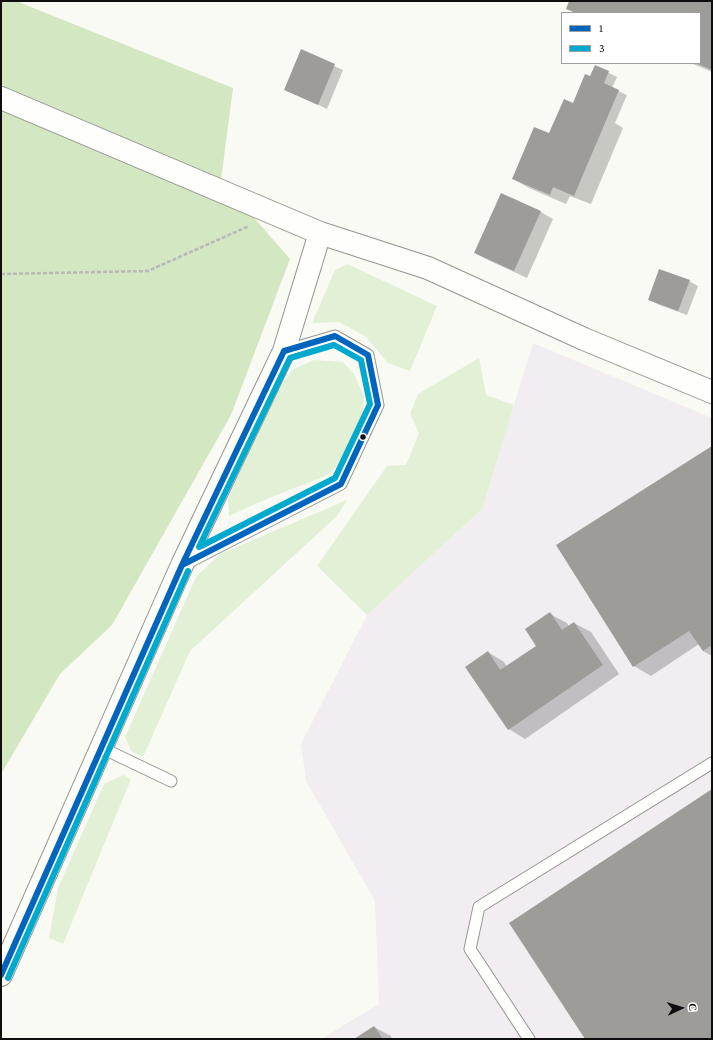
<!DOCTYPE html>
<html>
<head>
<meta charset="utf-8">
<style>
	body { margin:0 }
	#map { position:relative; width:713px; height:1040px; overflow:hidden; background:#fafaf4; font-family:"Crimson Pro",serif }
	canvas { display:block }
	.frame { position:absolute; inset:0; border:2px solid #0e0e0e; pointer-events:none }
	.legend { position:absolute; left:561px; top:12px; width:140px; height:52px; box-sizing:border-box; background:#fff; border:1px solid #9f9f9f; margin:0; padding:5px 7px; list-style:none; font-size:12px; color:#0e0e0e }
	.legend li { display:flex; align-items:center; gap:8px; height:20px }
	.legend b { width:20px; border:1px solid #9f9f9f }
	.north { position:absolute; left:661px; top:988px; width:40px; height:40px; -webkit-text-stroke:3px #fff; paint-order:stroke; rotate:86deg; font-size:11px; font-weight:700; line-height:16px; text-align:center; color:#0e0e0e }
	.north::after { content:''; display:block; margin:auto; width:14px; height:18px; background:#0e0e0e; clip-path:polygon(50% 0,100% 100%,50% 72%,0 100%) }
</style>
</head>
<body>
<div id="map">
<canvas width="713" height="1040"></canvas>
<div class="frame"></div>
<ul class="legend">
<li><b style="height:5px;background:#0065bd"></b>1</li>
<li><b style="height:5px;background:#00a9ce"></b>3</li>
</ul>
<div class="north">С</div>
</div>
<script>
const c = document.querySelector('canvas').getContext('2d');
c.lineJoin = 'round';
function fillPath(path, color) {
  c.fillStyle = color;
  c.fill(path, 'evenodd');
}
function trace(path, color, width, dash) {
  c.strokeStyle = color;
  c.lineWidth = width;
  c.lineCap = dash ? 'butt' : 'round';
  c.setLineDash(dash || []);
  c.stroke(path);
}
fillPath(new Path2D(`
	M533,343L712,418V1039H321L379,1004L375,901L306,781L301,744L367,615L482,509Z`), '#f2edf0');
fillPath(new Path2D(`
	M347,264L437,306L410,371L388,363L365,336L339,322L312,323L335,270Z
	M479,358L486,395L514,405L482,509L367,615L317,566L387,466L406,465L419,433L410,414L418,394Z
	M314,360L343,362L354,374L364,396L362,421L348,451L330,474L257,503L229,516L228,499L274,396L292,370Z
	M347,500L337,516L190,651L143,757L131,751L125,737L196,577L220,554Z
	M123,775L131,779L63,944L49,938L58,888L104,784Z`), '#e2f0d5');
fillPath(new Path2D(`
	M1,1H16L233,88L221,180L290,259L231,415L112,625L60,674L1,774Z`), '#d2e7c2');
fillPath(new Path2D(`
	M570,1H712V72L691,63H700V13H575L567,8Z
	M302,51L343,70L327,109L285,89Z
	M595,66L617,77L612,88L627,95L615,123L623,128L591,204L570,196L566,204L529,188L513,179L549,134L577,106Z
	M502,195L541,212L553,219L527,278L488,260L475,253Z
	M689,281L698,286L687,315L657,304L649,299Z
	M712,447V656L703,651L699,644L651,676L634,666Z
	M550,614L567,623L569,627L574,623L591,632L619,674L525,739L509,729L488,652L504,662L507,667L538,646Z
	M374,1027L391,1036L392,1039H355Z`), '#0003');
fillPath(new Path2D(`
	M569,1H712V70L695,63H700V13H576L566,9Z
	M301,49L335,64L318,105L284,90Z
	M595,65L609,71L604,83L619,90L574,196L553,187L550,195L512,179L534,127L549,133L564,99L573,103L585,74L590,76Z
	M501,193L541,211L514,271L474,253Z
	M659,269L690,280L678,311L648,300Z
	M712,446V645L703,651L689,631L633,667L556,545Z
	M550,612L562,630L574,622L603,665L508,730L465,667L488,651L500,670L536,646L525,629Z
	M712,789V1039H585L509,923Z
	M374,1026L383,1039H354Z`), '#9e9c99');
const service = new Path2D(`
	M185,564L341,484L378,405L368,355L335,336L284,351
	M102,748L171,781
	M529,1039L470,949L479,907L712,763`);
const minor = new Path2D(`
	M1,98L320,233L284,351L182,565L1,975
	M320,233L428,268L584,339L712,392`);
trace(service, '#949492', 13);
trace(minor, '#949492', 24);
trace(new Path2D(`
	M1,274L148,271L249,226`), '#b8b8b7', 2.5, [4, 2]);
trace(service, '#fefefd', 11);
trace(minor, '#fefefd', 22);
trace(new Path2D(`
	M335,336L368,355L378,405L341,484L182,565L284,351Z
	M1,975L182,565`), '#0065bd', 6);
trace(new Path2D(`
	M334,345L361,360L370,404L335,478L199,547L290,358Z
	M8,978L188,571`), '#00a9ce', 6);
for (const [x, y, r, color] of [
	[363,437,3.5,"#0e0e0e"]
]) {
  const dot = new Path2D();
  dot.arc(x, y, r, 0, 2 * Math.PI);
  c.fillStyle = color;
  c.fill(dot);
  trace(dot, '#fff', 1.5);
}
</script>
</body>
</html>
